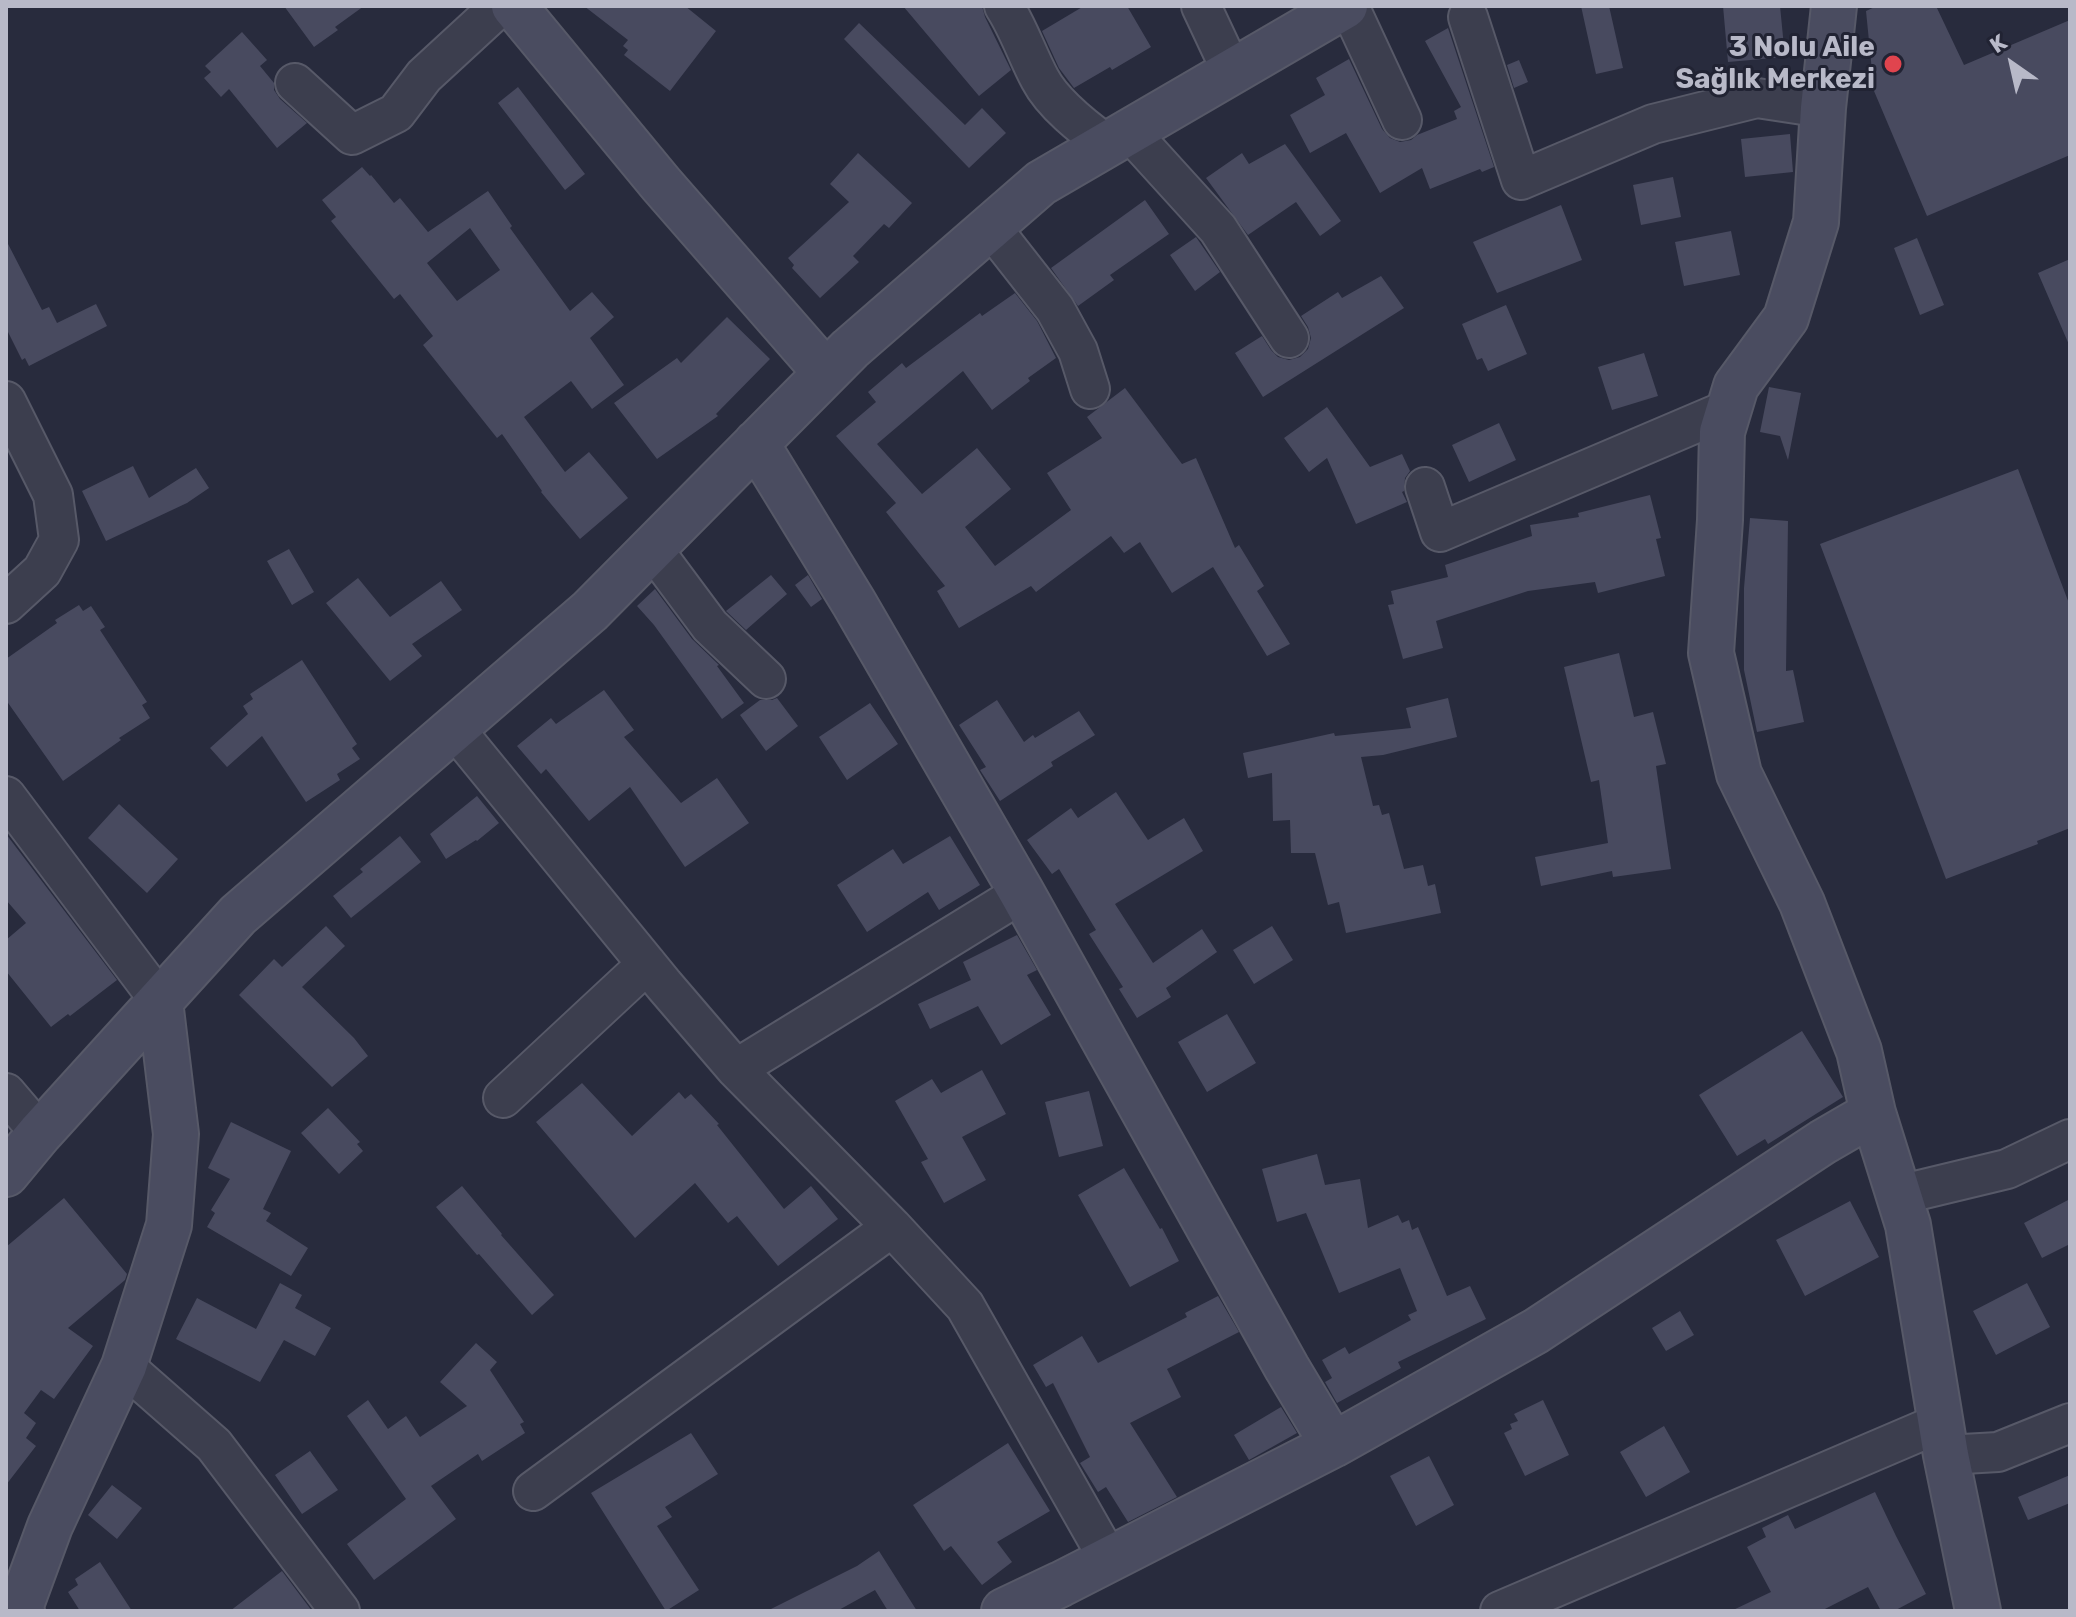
<!DOCTYPE html>
<html>
<head>
<meta charset="utf-8">
<style>
	body { margin:0 }
	#map { position:relative; width:2076px; height:1617px; overflow:hidden; background:#282b3d; font-family:Rubik,sans-serif }
	canvas { display:block }
	.frame { position:absolute; inset:0; border:8px solid #b8b9c8; pointer-events:none }
	.north { position:absolute; left:1972px; top:24px; width:80px; height:80px; -webkit-text-stroke:6px #212333; paint-order:stroke; rotate:326deg; font-size:22px; font-weight:700; line-height:32px; text-align:center; color:#b8b9c8 }
	.north::after { content:''; display:block; margin:auto; width:28px; height:36px; background:#b8b9c8; clip-path:polygon(50% 0,100% 100%,50% 72%,0 100%) }
</style>
</head>
<body>
<div id="map">
<canvas width="2076" height="1617"></canvas>
<div class="frame"></div>
<div class="north">K</div>
</div>
<script>
const c = document.querySelector('canvas').getContext('2d');
c.lineJoin = 'round';
function fillPath(path, color) {
  c.fillStyle = color;
  c.fill(path, 'evenodd');
}
function trace(path, color, width, dash) {
  c.strokeStyle = color;
  c.lineWidth = width;
  c.lineCap = dash ? 'butt' : 'round';
  c.setLineDash(dash || []);
  c.stroke(path);
}
function label(font, color, halo, rows, align = 'center') {
  c.font = font + ' Rubik,sans-serif';
  c.lineWidth = 6;
  c.setLineDash([]);
  c.textBaseline = 'middle';
  c.strokeStyle = halo;
  c.fillStyle = color;
  for (const [text, x, y, turn = 0] of rows) {
    c.save();
    c.translate(x, y);
    c.rotate((+turn || 0) * Math.PI / 180);
    c.textAlign = isNaN(turn) ? turn : align;
    if (halo) c.strokeText(text, 0, 0);
    c.fillText(text, 0, 0);
    c.restore();
  }
}
fillPath(new Path2D(`
	M284,6H364L335,27L338,30L314,47Z
	M584,6H685L716,31L670,91L624,55L628,50L623,46L628,40Z
	M903,6H982L985,17L1011,70L979,96Z
	M1084,6H1127L1151,47L1112,70L1110,67L1074,88L1059,68L1042,31Z
	M1581,6H1609L1623,68L1596,74Z
	M1723,6H1780L1785,57L1728,62Z
	M1877,6H1936L1964,65L2070,20V155L1927,216L1874,91L1866,11Z
	M859,23L965,125L982,108L1006,133L969,168L844,39Z
	M1448,28L1494,167L1482,172L1480,169L1430,189L1422,168L1380,193L1346,133L1310,153L1290,115L1325,95L1316,78L1349,59L1382,129L1390,138L1400,142L1411,140L1417,135L1457,119L1454,111L1461,107L1425,41Z
	M242,32L267,60L260,66L274,83V90L280,99L307,123L277,148L229,89L221,97L204,78L211,72L205,66Z
	M1519,60L1528,82L1514,88L1507,65Z
	M518,87L585,174L565,190L498,103Z
	M1790,134L1793,172L1745,177L1741,139Z
	M1285,144L1341,221L1320,236L1296,202L1248,235L1206,178L1242,153L1249,164Z
	M858,153L912,203L889,228L884,224L853,256L859,262L820,298L792,268L794,265L788,258L849,202L830,184Z
	M362,167L370,176L371,175L394,203L400,198L428,232L488,191L512,226L510,228L570,311L592,292L614,317L590,338L624,385L592,409L571,381L524,417L565,472L589,452L628,498L580,539L541,492L542,491L502,434L497,438L423,345L433,336L400,294L394,299L331,221L336,217L322,200ZM470,228L500,270L457,301L427,263Z
	M1673,177L1681,217L1641,225L1633,185Z
	M1145,200L1169,234L1110,275L1114,280L1078,306L1051,268Z
	M1561,205L1582,260L1497,293L1473,242Z
	M1731,231L1740,275L1684,286L1675,242Z
	M1196,237L1220,272L1195,291L1170,255Z
	M1917,238L1944,305L1920,315L1894,248Z
	M6,240L42,310L49,307L57,323L96,304L107,326L29,366L25,358L22,360L6,328Z
	M2070,259V347L2038,273Z
	M1381,276L1404,308L1263,397L1235,353L1262,336L1271,350L1278,357L1289,360L1300,357L1308,349L1311,338L1308,327L1301,316L1338,292L1342,298Z
	M1015,293L1037,321L1056,358L1028,378L1030,381L992,410L963,371L877,444L922,494L977,448L1011,489L965,527L995,566L1071,510L1047,473L1102,438L1087,417L1125,388L1182,464L1196,458L1235,548L1239,545L1264,586L1257,591L1290,644L1267,656L1213,567L1172,593L1140,542L1124,553L1111,536L1036,592L1031,586L959,628L937,591L945,586L886,512L896,503L836,436L876,402L868,392L902,363L906,368L980,313L982,316Z
	M1506,305L1527,354L1488,371L1482,358L1477,360L1462,324Z
	M727,317L770,359L716,414L718,416L657,459L614,403L677,358L681,363Z
	M1644,353L1658,396L1612,410L1598,367Z
	M1769,387L1801,393L1788,460L1780,436L1760,432Z
	M1327,407L1370,467L1402,454L1410,471L1405,478L1404,491L1402,492L1407,502L1356,524L1327,458L1309,472L1284,438Z
	M1499,423L1516,460L1469,482L1452,445Z
	M133,466L149,498L196,468L209,488L187,503L106,541L82,491Z
	M2018,469L2070,606V828L2037,841L2038,844L1946,879L1820,544Z
	M1650,495L1661,538L1656,539L1665,576L1598,593L1595,582L1528,591L1436,621L1443,648L1403,659L1388,605L1394,604L1391,591L1448,577L1445,565L1532,536L1530,525L1579,517L1578,513Z
	M1750,518L1788,521L1786,671L1793,670L1804,722L1757,732L1744,670V588Z
	M289,549L314,592L292,605L267,561Z
	M771,575L787,594L746,630L726,611Z
	M808,575L822,599L811,607L795,585Z
	M358,578L390,617L441,581L462,610L412,644L422,656L390,681L326,603Z
	M655,589L692,639L719,665L717,666L744,703L722,719L654,625L637,606Z
	M79,605L83,611L91,606L105,627L100,630L147,702L142,705L150,718L119,738L121,740L63,781L6,700V659L57,623L55,620Z
	M1619,653L1634,717L1653,712L1666,764L1656,766L1671,869L1613,877L1612,871L1541,886L1535,857L1608,843L1599,780L1591,782L1564,667Z
	M302,660L357,744L352,748L360,759L337,774L340,780L306,802L262,736L227,767L210,748L248,714L243,706L253,699L250,694Z
	M604,690L634,730L624,737L681,803L717,778L749,823L685,867L630,787L589,821L546,769L541,774L517,746L551,718L556,724Z
	M777,698L798,726L766,751L740,715L760,700H772Z
	M1448,698L1457,737L1383,755L1361,757L1373,806L1379,805L1382,815L1389,813L1404,869L1423,865L1428,886L1435,884L1441,913L1346,933L1339,902L1328,905L1315,853H1291L1290,820L1273,821L1272,773L1248,778L1243,753L1334,733L1335,736L1411,728L1406,708Z
	M997,700L1024,742L1033,735L1035,738L1079,711L1095,735L1051,762L1053,766L1000,801L980,770L986,767L959,725Z
	M870,703L898,744L847,780L819,737Z
	M1116,792L1148,840L1184,818L1203,851L1115,904L1153,963L1202,929L1217,952L1166,988L1171,997L1137,1018L1119,989L1123,987L1089,934L1096,930L1059,869L1052,874L1027,840L1071,808L1078,818Z
	M477,796L499,823L477,841L476,840L446,859L430,834Z
	M119,804L178,859L147,893L88,838Z
	M6,834L117,980L70,1016L68,1014L51,1027L6,971V940L26,923L6,900Z
	M400,836L421,862L351,918L333,896L363,872L360,869Z
	M950,836L980,885L939,910L928,892L867,932L837,885L893,849L903,864Z
	M326,926L345,946L302,987L354,1038L368,1056L332,1087L239,995L274,959L282,967Z
	M1272,926L1293,960L1254,984L1233,950Z
	M1017,935L1037,970L1027,975L1051,1015L1001,1045L978,1006L930,1029L918,1004L971,980L963,962Z
	M1227,1014L1256,1063L1207,1092L1178,1042Z
	M1802,1031L1843,1097L1768,1144L1765,1139L1737,1156L1699,1095Z
	M982,1070L1006,1114L962,1137L986,1180L944,1203L921,1162L928,1159L895,1101L932,1079L941,1093Z
	M582,1083L632,1136L679,1092L685,1099L691,1094L719,1124L717,1125L784,1209L811,1186L838,1219L778,1266L737,1216L728,1223L695,1183L635,1238L536,1122Z
	M1089,1091L1103,1146L1059,1157L1045,1102Z
	M328,1108L360,1142L357,1144L363,1151L339,1174L301,1133Z
	M231,1122L291,1151L263,1209L271,1213L266,1221L308,1248L291,1276L207,1227L215,1213L211,1210L230,1179L208,1168Z
	M1317,1154L1325,1185L1360,1179L1368,1228L1398,1215L1402,1223L1409,1220L1412,1230L1418,1227L1447,1296L1470,1286L1486,1319L1398,1362L1401,1368L1337,1403L1325,1382L1332,1378L1322,1360L1345,1347L1349,1354L1411,1320L1408,1315L1417,1311L1400,1268L1339,1293L1306,1213L1277,1222L1262,1169Z
	M1124,1168L1160,1229L1162,1228L1179,1261L1130,1287L1078,1195Z
	M462,1186L502,1234L501,1235L554,1295L532,1315L479,1254L477,1255L436,1207Z
	M64,1198L127,1274L125,1280L68,1328L93,1346L54,1399L41,1390L24,1413L36,1423L26,1438L36,1446L6,1485V1247Z
	M2070,1199V1244L2042,1258L2024,1223Z
	M1850,1201L1879,1257L1805,1296L1776,1240Z
	M280,1283L302,1295L295,1308L331,1328L315,1356L284,1340L260,1382L176,1339L197,1298L256,1329Z
	M2027,1283L2050,1327L1996,1355L1973,1311Z
	M1218,1296L1239,1332L1167,1369L1181,1397L1130,1423L1177,1497L1128,1522L1106,1487L1098,1492L1080,1463L1090,1457L1053,1383L1046,1387L1033,1365L1082,1336L1098,1363L1187,1317L1185,1313Z
	M1680,1311L1694,1335L1666,1351L1652,1328Z
	M476,1343L497,1362L490,1370L524,1422L520,1424L525,1433L482,1461L478,1454L431,1486L456,1519L374,1580L347,1544L406,1499L347,1416L368,1400L388,1429L406,1416L420,1437L467,1406L440,1382Z
	M1543,1400L1569,1455L1525,1476L1504,1433L1512,1429L1510,1424L1518,1421L1514,1414Z
	M1281,1407L1297,1433L1249,1460L1234,1435Z
	M1664,1426L1690,1472L1646,1497L1620,1452Z
	M691,1433L718,1474L665,1507L672,1517L657,1526L699,1590L666,1611L591,1493Z
	M1008,1443L1050,1511L997,1542L1012,1562L982,1585L951,1546L944,1551L913,1505Z
	M310,1451L338,1490L302,1514L275,1475Z
	M1429,1456L1454,1505L1416,1526L1390,1476Z
	M2070,1475V1503L2028,1520L2018,1497Z
	M112,1485L142,1508L117,1539L88,1515Z
	M1875,1492L1896,1536L1926,1594L1894,1611H1881L1868,1587L1821,1611H1731L1771,1592L1747,1547L1766,1537L1762,1528L1788,1515L1795,1529Z
	M879,1551L917,1611H888L875,1590L837,1611H767L857,1566Z
	M100,1562L132,1611H80L68,1592L78,1585L75,1579Z
	M282,1571L312,1611H230Z`), '#484a5f');
const street = new Path2D(`
	M1004,6C1019,29 1027,55 1040,79C1053,104 1084,128 1106,144
	M1201,6L1232,72
	M1349,6L1402,120
	M1468,17L1521,180L1653,124L1757,98L1823,108
	M295,83L352,135L396,113L424,76L500,6
	M1129,131L1218,229L1289,338
	M990,226L1055,309L1078,351L1090,389
	M6,401L53,495L59,540L42,571L6,604
	M1425,487L1440,532L1729,409
	M652,548L710,626L766,679
	M454,728L664,985L736,1069L892,1227L965,1306L1109,1560
	M6,796L160,1001
	M736,1069L1022,893
	M6,1093L40,1133
	M503,1098L647,964
	M1899,1195L2007,1169L2070,1139
	M124,1366L214,1445L340,1611
	M1946,1455L1998,1452L2070,1423
	M533,1491L892,1227
	M1500,1611L1940,1423`);
const secondary = new Path2D(`
	M514,6L661,184L826,373
	M1834,6L1823,108L1816,222L1786,318L1736,386L1722,432L1720,520L1711,653L1739,774L1802,903L1859,1051L1873,1113L1908,1225L1946,1455L1978,1611
	M756,443L854,603L1022,893L1287,1368L1333,1445
	M6,1174L40,1133L238,915L590,611L850,349L1041,183L1345,6
	M22,1611L21,1605L50,1526L124,1366L169,1225L176,1134L160,1001
	M1004,1611L1061,1584L1333,1445L1536,1331L1823,1142L1873,1113`);
trace(street, '#575968', 42);
trace(secondary, '#575968', 48);
trace(street, '#3c3e4e', 38);
trace(secondary, '#4a4c60', 44);
for (const [x, y, r, color] of [
	[1893,64,10,"#e0444e"]
]) {
  const dot = new Path2D();
  dot.arc(x, y, r, 0, 2 * Math.PI);
  c.fillStyle = color;
  c.fill(dot);
  trace(dot, '#212333', 3);
}
label('bold 28px', '#b8b9c8', '#212333', [
	["3 Nolu Aile",1875,48],
	["Sağlık Merkezi",1875,80]
], 'right');
</script>
</body>
</html>
